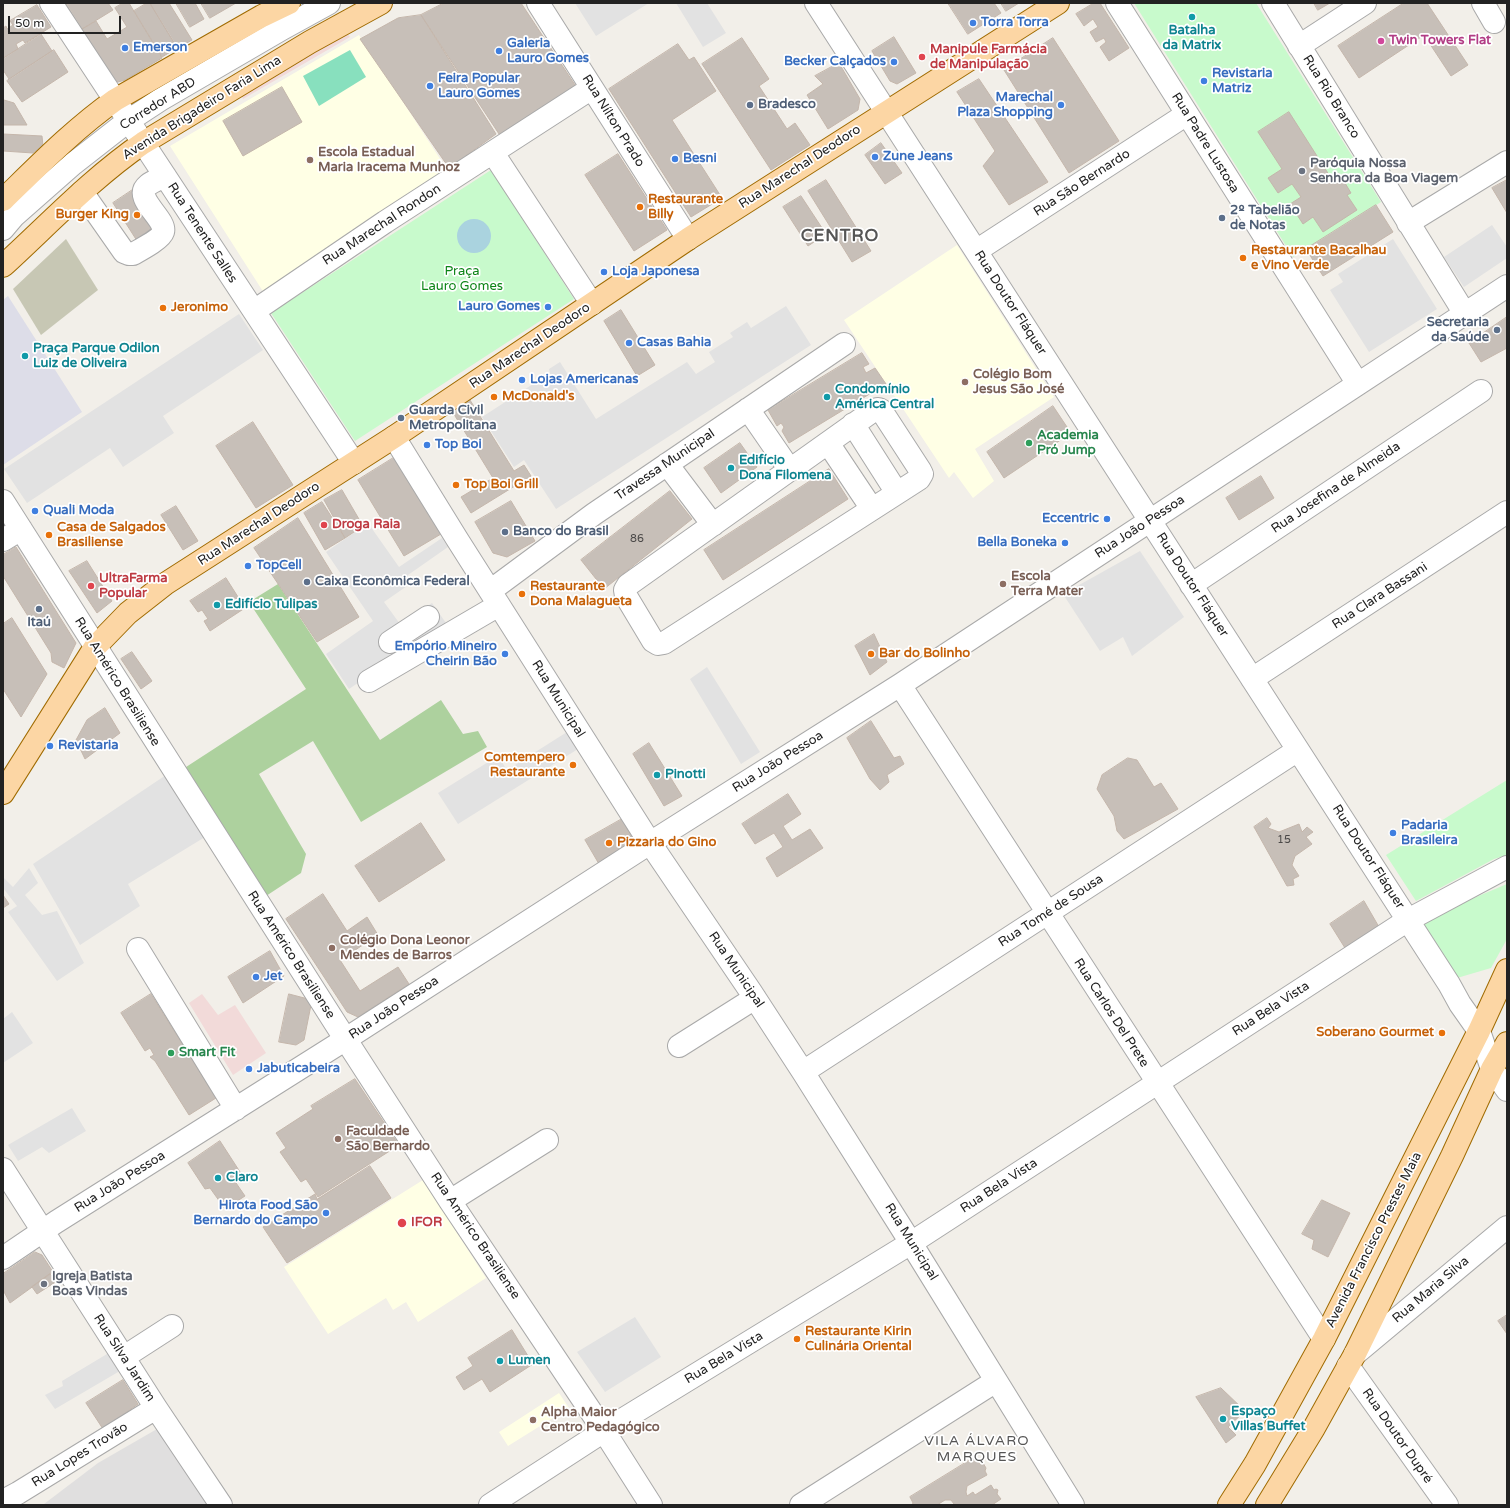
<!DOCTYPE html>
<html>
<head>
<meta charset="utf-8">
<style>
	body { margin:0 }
	#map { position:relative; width:1510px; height:1508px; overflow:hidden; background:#f2efe9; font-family:"Varela Round",sans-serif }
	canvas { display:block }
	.frame { position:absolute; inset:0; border:4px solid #222; pointer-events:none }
	.scale { position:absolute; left:8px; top:16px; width:113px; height:18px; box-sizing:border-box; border:2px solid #222; border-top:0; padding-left:5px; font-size:12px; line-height:14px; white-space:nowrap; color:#222; -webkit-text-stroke:3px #fff; paint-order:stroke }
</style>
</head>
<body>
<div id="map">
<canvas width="1510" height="1508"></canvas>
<div class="frame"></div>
<div class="scale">50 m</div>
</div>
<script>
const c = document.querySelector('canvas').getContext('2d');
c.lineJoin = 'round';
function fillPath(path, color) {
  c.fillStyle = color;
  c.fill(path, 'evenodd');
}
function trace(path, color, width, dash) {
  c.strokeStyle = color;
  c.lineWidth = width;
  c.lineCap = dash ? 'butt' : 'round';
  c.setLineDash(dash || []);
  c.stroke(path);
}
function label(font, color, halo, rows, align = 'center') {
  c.font = font + ' "Varela Round",sans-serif';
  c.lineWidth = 3.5;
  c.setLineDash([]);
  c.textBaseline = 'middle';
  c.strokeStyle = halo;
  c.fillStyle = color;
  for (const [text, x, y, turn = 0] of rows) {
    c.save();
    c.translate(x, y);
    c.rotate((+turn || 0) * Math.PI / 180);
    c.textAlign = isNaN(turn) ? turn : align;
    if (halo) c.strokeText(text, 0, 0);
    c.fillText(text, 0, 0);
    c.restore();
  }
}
fillPath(new Path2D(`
	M157,1429L208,1505H45L44,1504L98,1463Z`), '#e0dfdf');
fillPath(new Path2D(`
	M347,33L350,37L243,99L241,95Z
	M202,994L218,1015L235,1005L266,1053L233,1075L189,1003Z`), '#f2dad9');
fillPath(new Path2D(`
	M359,35L450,174L264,293L170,146Z
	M957,245L1054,397L975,449L994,481L973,498L954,472L949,478L844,320Z
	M423,1180L486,1278L418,1322L406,1302L393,1310L386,1298L328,1334L284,1267Z
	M559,1393L569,1408L508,1446L499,1432Z`), '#ffffe5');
fillPath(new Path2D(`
	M66,239L98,290L41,335L13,289Z`), '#c7c7b4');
fillPath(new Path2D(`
	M278,584L380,740L441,700L463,734L478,731L487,747L361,822L313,741L259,774L306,854L301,873L266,896L183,769L306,689L249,602Z`), '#add19e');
fillPath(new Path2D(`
	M1134,3H1256L1381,202L1293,257Z
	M491,170L574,299L355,441L271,313Z
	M1507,780V855L1494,859L1416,901L1386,855Z
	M1507,884V939L1491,968L1457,978L1419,921Z`), '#c8facc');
fillPath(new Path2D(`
	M350,50L366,77L319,106L303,76Z`), '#88e0be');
fillPath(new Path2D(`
	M575,3H649L596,36Z
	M676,3H707L726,33L703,47Z
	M1492,225L1507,247V258L1464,287L1444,257Z
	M1393,239L1437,309L1369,352L1330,290L1343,282L1338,274Z
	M786,306L811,345L556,509L524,460L514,467L482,417L550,373L549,369L560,362L596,419L687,362L696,374L715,362L709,352L733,337L730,333L747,322L751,328Z
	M239,314L263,350L163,416L174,433L123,467L110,448L27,503L4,469Z
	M368,523L399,567L442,538L448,547L408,575L407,586L384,602L400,624L432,603L446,623L349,689L326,654L373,621L326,552Z
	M1140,551L1184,617L1132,656L1123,637L1100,651L1063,594Z
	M707,667L760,752L741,764L690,679Z
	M567,732L578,749L458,824L438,793L498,756L507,770Z
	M166,775L205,837L128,884L140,906L80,945L33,864Z
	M29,868L38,883L25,895L42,915L57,911L84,963L57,981L8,912L17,906L3,888V877L13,887Z
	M12,1012L33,1043L3,1063V1019Z
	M72,1108L86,1131L49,1153L42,1147L18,1161L8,1145Z
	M635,1317L661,1357L605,1392L577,1352Z
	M112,1351L125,1368L55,1409L45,1395L63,1386L62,1381Z`), '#e2e2e2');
fillPath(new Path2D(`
	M8,296L82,412L3,465V300Z`), '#dddde8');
fillPath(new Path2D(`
	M457 236a17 17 0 1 1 34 0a17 17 0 1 1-34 0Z`), '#aad3df');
const building = new Path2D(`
	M66,3H108L113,10L82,29Z
	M123,3H129L162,58L125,80L118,82L111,77L82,29L96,21L107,39L127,27L115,8Z
	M147,3H150L177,48L162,57L134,11Z
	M150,3H169L192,40L178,48Z
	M176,3H195L204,19L190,27Z
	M201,3H236L210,18Z
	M444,3H521L577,88L501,137L421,15Z
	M948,3H994L1001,13L968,34Z
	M1001,3H1019L1006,11Z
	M1094,3H1100L1129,48L1109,61L1100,47L1106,42L1104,38L1096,42L1090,32L1098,27L1093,19L1084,26L1076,14Z
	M1314,3H1330L1318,10Z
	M1404,3H1427L1468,65L1451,76L1424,35L1359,78L1338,46Z
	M37,5L51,27L25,43L23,40L16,44L18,49L3,58V28L6,26L7,29L13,25L10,21Z
	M421,15L496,134L449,168L360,39L398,18Z
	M41,34L52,51L9,79L3,70V59Z
	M894,37L916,73L897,84L890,81L872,51Z
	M742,38L769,79L759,86L787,129L795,123L810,145L771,170L702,64Z
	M1053,38L1119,141L1069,173L1004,70Z
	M678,44L689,60L694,57L716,91L672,120L722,198L691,217L609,89Z
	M54,50L68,72L22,102L7,81Z
	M839,63L860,99L858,110L828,129L807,95L823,84L815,76Z
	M979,79L1048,182L1009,205L983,166L995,151L957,92Z
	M282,87L302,122L243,156L223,121Z
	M3,99L4,100L14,103L27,125H3Z
	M1289,112L1331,178L1339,173L1351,193L1347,195L1357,210L1323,232L1313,217L1303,224L1290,204L1301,197L1292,184L1278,193L1268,178L1282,169L1258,132Z
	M3,134L42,136L43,146L33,153L3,151Z
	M881,143L902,173L885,184L865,155Z
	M618,154L667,230L634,251L585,175Z
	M826,180L871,251L852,262L808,191Z
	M1507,180V213L1492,188Z
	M134,189L161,227L139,244L113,203Z
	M801,196L826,234L808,246L783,207Z
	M1376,205L1393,232L1323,276L1306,249Z
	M621,310L655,365L637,376L604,321Z
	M1507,317V348L1481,362L1469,343Z
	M862,353L869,364L863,367L866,373L875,368L886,384L789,443L782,431L784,427L781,423L777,426L768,410Z
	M470,400L514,471L524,465L531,476L471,513L461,497L493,478L452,411Z
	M1053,406L1071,433L1004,478L987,452Z
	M253,422L293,485L256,508L216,446Z
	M740,443L757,467L721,493L704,468Z
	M395,457L441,534L404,556L358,480Z
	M829,469L848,499L723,580L704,550Z
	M1261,476L1274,498L1239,520L1226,498Z
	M342,490L363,526L345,538L324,500Z
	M670,491L692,519L604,589L581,560Z
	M511,501L535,541L507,557L493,553L475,522Z
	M322,502L345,538L325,550L304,513Z
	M176,506L198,541L183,550L161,515Z
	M298,518L359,617L317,642L254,548Z
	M16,547L76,643L64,668L52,662L51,653L3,576V555Z
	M87,561L112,601L97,613L69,571Z
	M226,578L245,608L210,631L204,621L208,619L202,610L198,612L190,601Z
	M12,618L47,674L21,717L3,689V624Z
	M874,634L887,662L870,675L855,646Z
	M132,652L152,681L141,689L121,659Z
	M105,708L120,733L85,759L76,740L87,720Z
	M871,721L894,758L900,756L904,764L887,775L889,782L880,790L870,779L847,738Z
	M649,743L682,796L664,806L633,754Z
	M1128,758L1137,760L1154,787L1161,783L1178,809L1124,839L1117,831L1114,816L1097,789L1102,775Z
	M788,794L801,814L783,826L792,840L810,829L823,848L777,877L766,858L783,847L774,833L755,844L742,824Z
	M1267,818L1271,824L1268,828L1279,832L1299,824L1302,832L1307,827L1313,832L1306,837L1312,844L1295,856L1292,865L1299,876L1293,879L1294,885L1287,886L1254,827Z
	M622,819L632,837L630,847L599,864L585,840Z
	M421,823L445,860L379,902L355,866Z
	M323,894L347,931L367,917L378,935L340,960L360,991L398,967L409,984L358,1017L347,1012L286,919Z
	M3,895L9,904L3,908Z
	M1364,901L1379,927L1345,948L1330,924Z
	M270,951L284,976L243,1003L228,977Z
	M151,994L216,1098L189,1115L155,1061L150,1057L154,1055L150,1048L145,1051L121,1013Z
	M289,994L312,1000L304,1040L296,1045L279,1042Z
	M355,1079L399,1145L318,1197L306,1179L301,1182L280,1152L286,1148L276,1133L313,1109L311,1106Z
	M220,1141L242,1175L234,1180L245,1196L225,1209L210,1188L205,1189L188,1163Z
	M370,1166L391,1198L287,1263L263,1227L315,1194L317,1199Z
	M1322,1200L1350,1213L1328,1257L1312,1249L1314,1240L1302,1234Z
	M35,1252L42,1255L53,1272L10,1303L3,1290V1274Z
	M50,1274L57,1281L37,1294L32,1287Z
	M1507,1315V1334L1498,1321Z
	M512,1330L533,1364L490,1392L482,1379L464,1390L456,1377L473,1366L468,1358Z
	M123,1380L138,1404L103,1429L86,1403Z
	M1221,1388L1245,1411L1228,1427L1236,1435L1226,1443L1196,1397Z
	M975,1457L980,1464L983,1463L986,1468L985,1471L987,1475L967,1486L966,1492L967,1496L973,1492L975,1495L991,1485L994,1490L996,1489L998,1490L997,1494L1001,1499L992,1505H953L954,1504L951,1500H945L937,1505H912L913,1503L910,1497Z`);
fillPath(building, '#c7bfb8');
trace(building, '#c4b6ab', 1);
const minor = new Path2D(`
	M51,3L354,463
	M538,3L688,239
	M816,3L1449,984L1460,1004L1479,1031L1492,1069L1507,1090
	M1117,3L1358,384
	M1273,3L1465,314
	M1483,3L1494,22
	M1299,46L1365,3
	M493,153L592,304
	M82,192L124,252L129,254H133C140,250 161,239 163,232C167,219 132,198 148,185C153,181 160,179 165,176
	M1408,223L1507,162
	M3,229L14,216L73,164L128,121L160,100L282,29L329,3
	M976,251L1187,114
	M254,311L385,222L592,88
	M748,409L790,470
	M878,409L881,410L920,470L922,474L919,479L664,643L658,644L653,641L626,596L625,590L628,585L874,410Z
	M853,424L897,493
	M394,437L457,539L650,843L751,992L803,1072L911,1243L1073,1505
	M828,443L872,509
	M667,464L713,525
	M3,501L337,1026L450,1201L604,1431L651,1505
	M3,540L21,529
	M1191,585L1481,391
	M490,591L594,514L844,344
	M390,642L428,617
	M1252,679L1507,512
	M369,681L499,605
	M900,685L1324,1339
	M138,949L236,1109
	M679,1046L755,998
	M803,1072L1298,750
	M3,1169L156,1408L221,1505
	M450,1201L547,1140
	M3,1258L56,1222L335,1046L650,843L900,685L1507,286
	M1355,1354L1507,1227
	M124,1357L172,1326
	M1348,1366L1447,1505
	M3,1501L18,1493L156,1408
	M490,1505L604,1431L911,1243L1408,920L1507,867
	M801,1505L996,1381`);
const major = new Path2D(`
	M3,200C39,165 74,129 115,100L262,16L289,3
	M3,266C49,224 92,178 143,143L310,42L381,3
	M3,793L95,647L128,613L165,584L394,437L688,239L1058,3
	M1229,1505L1255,1464L1324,1339L1479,1031L1507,970
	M1267,1505L1314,1428L1355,1354L1452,1156L1492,1069L1507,1043`);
trace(minor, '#a9a9a9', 24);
trace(major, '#a06b00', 24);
trace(minor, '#fff', 22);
trace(major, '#fcd6a4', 22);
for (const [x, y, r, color] of [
	[1192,17,4,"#0f9aa8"],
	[973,23,4,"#3f7fe0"],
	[1381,41,4,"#d1479c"],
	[125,48,4,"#3f7fe0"],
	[499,51,4,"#3f7fe0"],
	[922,57,4,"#e0444e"],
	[894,62,4,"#3f7fe0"],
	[1204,81,4,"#3f7fe0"],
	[430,86,4,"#3f7fe0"],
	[750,105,4,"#5c6f8a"],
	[1061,105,4,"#3f7fe0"],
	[875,157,4,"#3f7fe0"],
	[675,159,4,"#3f7fe0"],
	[310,160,4,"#8d6e63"],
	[1302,171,4,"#6b7280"],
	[640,207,4,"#e8710a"],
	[137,215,4,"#e8710a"],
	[1222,218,4,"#5c6f8a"],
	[1243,258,4,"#e8710a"],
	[604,272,4,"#3f7fe0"],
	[548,307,4,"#3f7fe0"],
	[163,308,4,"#e8710a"],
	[1497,330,4,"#5c6f8a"],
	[629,343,4,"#3f7fe0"],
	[25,356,4,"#0f9aa8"],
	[522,380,4,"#3f7fe0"],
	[965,382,4,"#8d6e63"],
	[494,397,4,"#e8710a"],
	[827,397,4,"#0f9aa8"],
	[401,418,4,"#5c6f8a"],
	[1029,443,4,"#2e9e5b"],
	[427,445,4,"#3f7fe0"],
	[731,468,4,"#0f9aa8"],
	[456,485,4,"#e8710a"],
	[35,511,4,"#3f7fe0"],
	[1107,519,4,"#3f7fe0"],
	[324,525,4,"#e0444e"],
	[505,532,4,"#5c6f8a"],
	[49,535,4,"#e8710a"],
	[1065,543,4,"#3f7fe0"],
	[248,566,4,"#3f7fe0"],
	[307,582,4,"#5c6f8a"],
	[1003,584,4,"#8d6e63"],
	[91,586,4,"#e0444e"],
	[522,594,4,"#e8710a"],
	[217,605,4,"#0f9aa8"],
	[39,609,4,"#5c6f8a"],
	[505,654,4,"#3f7fe0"],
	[871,654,4,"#e8710a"],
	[50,746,4,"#3f7fe0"],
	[573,765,4,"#e8710a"],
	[657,775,4,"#0f9aa8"],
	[1393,833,4,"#3f7fe0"],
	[609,843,4,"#e8710a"],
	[332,948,4,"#8d6e63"],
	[256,977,4,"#3f7fe0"],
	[1442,1033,4,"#e8710a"],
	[171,1053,4,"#2e9e5b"],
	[249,1069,4,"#3f7fe0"],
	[338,1139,4,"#8d6e63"],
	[218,1178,4,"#0f9aa8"],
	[326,1213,4,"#3f7fe0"],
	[402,1223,5,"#e0444e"],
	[44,1284,4,"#6b7280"],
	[797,1339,4,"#e8710a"],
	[500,1361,4,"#0f9aa8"],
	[1223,1419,4,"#0f9aa8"],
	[533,1420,4,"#8d6e63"]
]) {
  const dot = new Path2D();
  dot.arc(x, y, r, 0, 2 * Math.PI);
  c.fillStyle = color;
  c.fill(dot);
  trace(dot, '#fff', 1.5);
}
label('11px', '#4b4948', null, [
	["86",637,539],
	["15",1284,840]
]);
label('bold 13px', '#366cbe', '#fff', [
	["Torra Torra",981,23],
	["Galeria",507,44],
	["Lauro Gomes",507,59],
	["Emerson",133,48],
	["Becker Calçados",886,62,"right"],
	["Revistaria",1212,74],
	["Matriz",1212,89],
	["Feira Popular",438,79],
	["Lauro Gomes",438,94],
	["Marechal",1053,98,"right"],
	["Plaza Shopping",1053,113,"right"],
	["Zune Jeans",883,157],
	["Besni",683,159],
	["Loja Japonesa",612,272],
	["Lauro Gomes",540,307,"right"],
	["Casas Bahia",637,343],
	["Lojas Americanas",530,380],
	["Top Boi",435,445],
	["Quali Moda",43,511],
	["Eccentric",1099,519,"right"],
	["Bella Boneka",1057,543,"right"],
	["TopCell",256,566],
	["Empório Mineiro",497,647,"right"],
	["Cheirin Bão",497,662,"right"],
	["Revistaria",58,746],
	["Padaria",1401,826],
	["Brasileira",1401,841],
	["Jet",264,977],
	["Jabuticabeira",257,1069],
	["Hirota Food São",318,1206,"right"],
	["Bernardo do Campo",318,1221,"right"]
], 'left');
label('bold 13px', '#0d838f', '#fff', [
	["Batalha",1192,31,"center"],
	["da Matrix",1192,46,"center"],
	["Praça Parque Odilon",33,349],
	["Luiz de Oliveira",33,364],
	["Condomínio",835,390],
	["América Central",835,405],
	["Edifício",739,461],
	["Dona Filomena",739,476],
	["Edifício Tulipas",225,605],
	["Pinotti",665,775],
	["Claro",226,1178],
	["Lumen",508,1361],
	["Espaço",1231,1412],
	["Villas Buffet",1231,1427]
], 'left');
label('bold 13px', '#b23c85', '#fff', [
	["Twin Towers Flat",1389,41]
], 'left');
label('bold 13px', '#be3a42', '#fff', [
	["Manipule Farmácia",930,50],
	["de Manipulação",930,65],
	["Droga Raia",332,525],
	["UltraFarma",99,579],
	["Popular",99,594],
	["IFOR",411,1223]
], 'left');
label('13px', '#222', '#fff', [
	["Rua Rio Branco",1331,97,58],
	["Corredor ABD",158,104,-32],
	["Avenida Brigadeiro Faria Lima",202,108,-32],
	["Rua Nílton Prado",613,121,58],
	["Rua Padre Lustosa",1205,143,58],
	["Rua Marechal Deodoro",800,167,-33],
	["Rua São Bernardo",1082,183,-33],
	["Rua Marechal Rondon",382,225,-33],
	["Rua Tenente Salles",202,233,57],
	["Rua Doutor Fláquer",1010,303,57],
	["Rua Marechal Deodoro",530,346,-34],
	["Travessa Municipal",665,465,-34],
	["Rua Josefina de Almeida",1336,488,-34],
	["Rua Marechal Deodoro",259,524,-33],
	["Rua João Pessoa",1140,527,-33],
	["Rua Doutor Fláquer",1192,585,57],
	["Rua Clara Bassani",1380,596,-33],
	["Rua Américo Brasiliense",117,682,58],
	["Rua Municipal",558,699,58],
	["Rua João Pessoa",778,762,-32],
	["Rua Doutor Fláquer",1368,857,57],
	["Rua Tomé de Sousa",1051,911,-33],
	["Rua Américo Brasiliense",291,955,57],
	["Rua Municipal",736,970,56],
	["Rua João Pessoa",394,1008,-33],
	["Rua Bela Vista",1271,1009,-33],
	["Rua Carlos Del Prete",1111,1013,57],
	["Rua João Pessoa",120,1182,-32],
	["Rua Bela Vista",999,1186,-33],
	["Rua Américo Brasiliense",475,1236,56],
	["Avenida Francisco Prestes Maia",1374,1240,-63],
	["Rua Municipal",911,1242,58],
	["Rua Maria Silva",1431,1290,-40],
	["Rua Silva Jardim",124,1358,57],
	["Rua Bela Vista",724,1358,-31],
	["Rua Doutor Dupré",1397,1436,55],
	["Rua Lopes Trovão",80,1455,-32]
]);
label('bold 13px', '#4e5e75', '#fff', [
	["Bradesco",758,105],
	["2º Tabelião",1230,211],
	["de Notas",1230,226],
	["Secretaria",1489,323,"right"],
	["da Saúde",1489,338,"right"],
	["Guarda Civil",409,411],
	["Metropolitana",409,426],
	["Banco do Brasil",513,532],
	["Caixa Econômica Federal",315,582],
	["Itaú",39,623,"center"]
], 'left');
label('bold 13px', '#785e54', '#fff', [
	["Escola Estadual",318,153],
	["Maria Iracema Munhoz",318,168],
	["Colégio Bom",973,375],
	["Jesus São José",973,390],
	["Escola",1011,577],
	["Terra Mater",1011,592],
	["Colégio Dona Leonor",340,941],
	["Mendes de Barros",340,956],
	["Faculdade",346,1132],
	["São Bernardo",346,1147],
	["Alpha Maior",541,1413],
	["Centro Pedagógico",541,1428]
], 'left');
label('bold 13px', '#5b616d', '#fff', [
	["Paróquia Nossa",1310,164],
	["Senhora da Boa Viagem",1310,179],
	["Igreja Batista",52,1277],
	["Boas Vindas",52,1292]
], 'left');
label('bold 13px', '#c56008', '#fff', [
	["Restaurante",648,200],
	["Billy",648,215],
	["Burger King",129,215,"right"],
	["Restaurante Bacalhau",1251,251],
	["e Vino Verde",1251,266],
	["Jeronimo",171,308],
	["McDonald's",502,397],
	["Top Boi Grill",464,485],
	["Casa de Salgados",57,528],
	["Brasiliense",57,543],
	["Restaurante",530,587],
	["Dona Malagueta",530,602],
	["Bar do Bolinho",879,654],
	["Comtempero",565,758,"right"],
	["Restaurante",565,773,"right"],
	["Pizzaria do Gino",617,843],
	["Soberano Gourmet",1434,1033,"right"],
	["Restaurante Kirin",805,1332],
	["Culinária Oriental",805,1347]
], 'left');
label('13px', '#0c8416', '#fff', [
	["Praça",462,272],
	["Lauro Gomes",462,287]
]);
label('bold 13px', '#27864d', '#fff', [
	["Academia",1037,436],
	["Pró Jump",1037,451],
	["Smart Fit",179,1053]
], 'left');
c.letterSpacing = '1px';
label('14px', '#555', '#fff', [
	["VILA ÁLVARO",977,1441],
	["MARQUES",977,1457]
]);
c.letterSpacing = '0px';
c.letterSpacing = '1px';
label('bold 17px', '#555', '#fff', [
	["CENTRO",840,237]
]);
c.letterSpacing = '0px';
</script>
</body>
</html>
